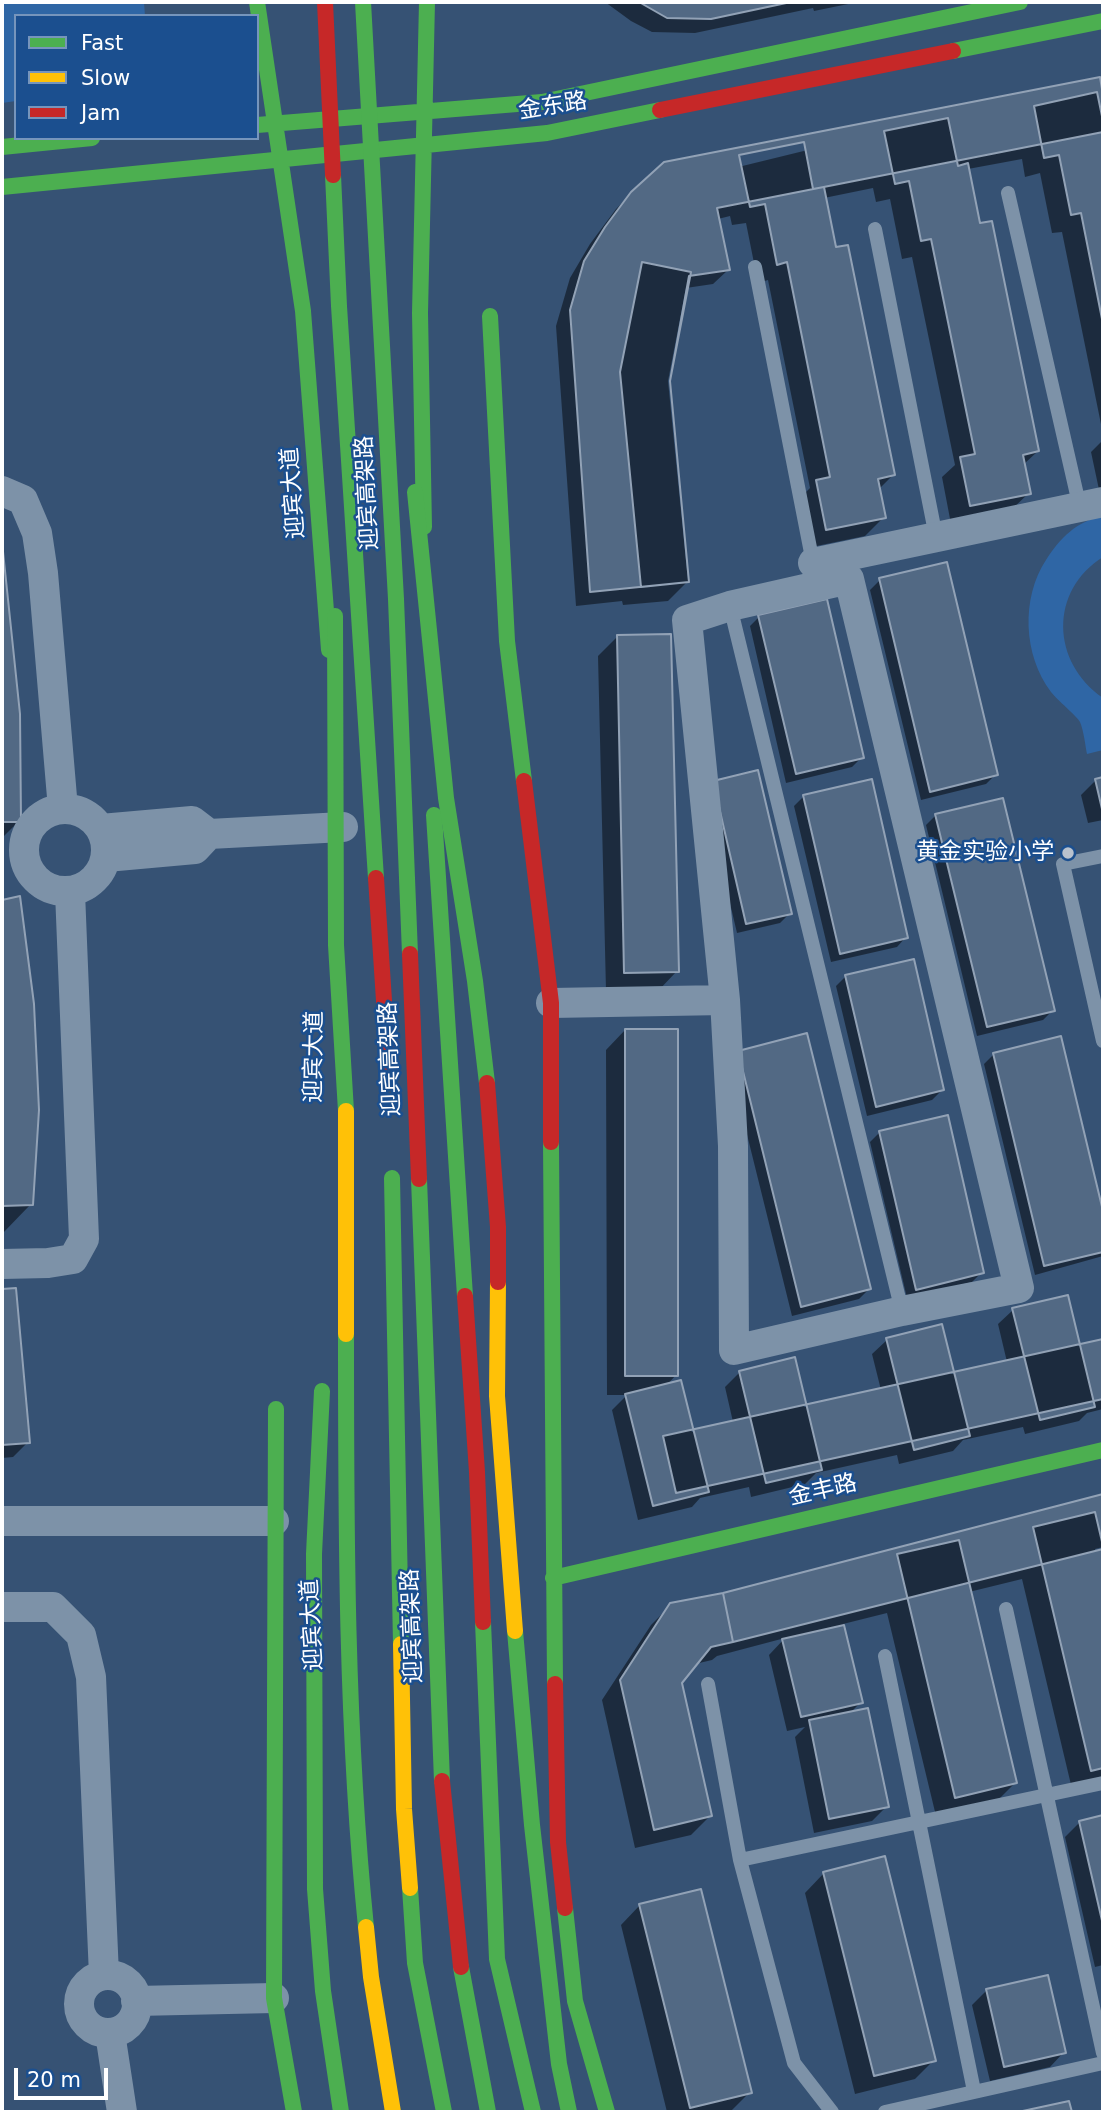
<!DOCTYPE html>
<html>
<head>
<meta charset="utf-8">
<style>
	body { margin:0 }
	#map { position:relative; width:1105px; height:2114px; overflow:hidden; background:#365274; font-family:"DejaVu Sans",sans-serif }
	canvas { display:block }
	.frame { position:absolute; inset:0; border:4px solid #fff; pointer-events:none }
	.legend { position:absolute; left:14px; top:14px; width:245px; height:126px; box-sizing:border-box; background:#1b4f8f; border:2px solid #7695bc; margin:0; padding:9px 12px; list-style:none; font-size:21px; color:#fff }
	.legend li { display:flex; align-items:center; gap:14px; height:35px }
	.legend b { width:35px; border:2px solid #7695bc }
	.scale { position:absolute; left:14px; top:2068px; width:94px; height:32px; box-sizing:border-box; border:4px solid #fff; border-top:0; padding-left:9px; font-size:21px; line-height:24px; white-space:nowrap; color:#fff; -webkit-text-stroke:5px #1b4f8f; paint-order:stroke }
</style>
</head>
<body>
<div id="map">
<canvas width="1105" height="2114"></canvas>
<div class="frame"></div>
<ul class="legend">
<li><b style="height:9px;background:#4caf50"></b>Fast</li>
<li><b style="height:9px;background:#ffc107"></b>Slow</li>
<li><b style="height:9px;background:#c62828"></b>Jam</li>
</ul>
<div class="scale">20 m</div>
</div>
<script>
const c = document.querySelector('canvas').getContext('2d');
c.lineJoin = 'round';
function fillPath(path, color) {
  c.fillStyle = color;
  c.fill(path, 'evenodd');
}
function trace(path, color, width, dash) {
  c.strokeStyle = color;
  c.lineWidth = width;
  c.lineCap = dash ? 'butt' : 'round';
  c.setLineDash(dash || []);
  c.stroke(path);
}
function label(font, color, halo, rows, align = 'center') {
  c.font = font + ' "DejaVu Sans","Noto Sans SC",sans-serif';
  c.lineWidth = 5;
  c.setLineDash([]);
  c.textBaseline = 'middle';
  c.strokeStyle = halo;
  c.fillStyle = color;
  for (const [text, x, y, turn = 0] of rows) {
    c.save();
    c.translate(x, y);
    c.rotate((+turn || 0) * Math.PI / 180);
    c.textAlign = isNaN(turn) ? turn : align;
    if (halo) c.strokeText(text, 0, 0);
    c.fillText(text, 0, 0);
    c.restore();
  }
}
fillPath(new Path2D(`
	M2,2H144L145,16H16V101L2,103Z
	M1103,516V557C1049,591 1051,662 1103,698V750L1087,754C1085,744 1084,732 1080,722C1077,716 1057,700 1051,692C1023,655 1021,598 1046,560C1060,538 1077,521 1103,516Z`), '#2f66a5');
fillPath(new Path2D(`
	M605,2H858L814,11L813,8L695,33L652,32L631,21Z
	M1098,79L1103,104V434L1062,232L1052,233L1040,173L1025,177L1022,159L968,169L979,226L1038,451L1023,465L1029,493L1009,512L951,524L942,477L955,465L912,257L902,259L890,199L876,202L873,188L824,198L834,249L893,475L879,489L884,517L865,536L807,548L797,501L810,488L768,280L758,283L746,223L732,225L730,216L718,219L728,270L713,284L686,288L668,381L688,581L668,601L623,605L622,601L576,606L556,326L570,278L590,244L616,209L632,193Z
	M1103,440V498L1101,499L1091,452Z
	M2,554L7,594L19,821L2,838Z
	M880,580L996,774L986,784L921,800L870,590Z
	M759,617L862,757L852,767L786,783L750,626Z
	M617,637L677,971L658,991H606L598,656Z
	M1103,779V820L1088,823L1081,795L1096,780Z
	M704,793L790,913L780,923L737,933Z
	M804,796L906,937L897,947L831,962L794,806Z
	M936,815L1053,1010L1043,1020L977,1036L926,825Z
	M19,898L31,1204L2,1234V901Z
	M846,976L942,1090L932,1100L867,1116L836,986Z
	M625,1030L676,1375L666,1386L692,1432L733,1422L725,1387L740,1372L805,1407L881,1390L872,1354L887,1340L952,1374L1007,1362L998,1324L1013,1310L1079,1346L1103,1341V1409L1087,1413L1079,1421L1025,1434L1023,1427L963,1440L953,1451L899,1464L897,1455L816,1473L805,1484L751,1497L749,1487L700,1498L692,1507L638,1520L612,1410L627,1395H607L606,1050Z
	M1059,1038L1103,1219V1256L1035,1275L984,1064L994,1054Z
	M738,1052L869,1289L859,1299L792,1316L729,1062Z
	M880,1132L982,1272L972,1282L907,1298L870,1142Z
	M15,1290L28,1442L13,1457L2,1458V1291Z
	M1103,1496V1547L1095,1549L1096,1552L1103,1550V1782L1072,1789L1022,1579L969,1592L1015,1783L996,1802L936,1816L887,1613L843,1624L861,1702L849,1714L887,1806L872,1821L814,1833L795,1737L805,1727L787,1731L769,1655L785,1638L717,1656L712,1660L695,1664L680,1683L710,1816L691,1835L635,1848L602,1700L651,1625L671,1605L724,1594Z
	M1103,1817V1965L1095,1967L1065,1837L1080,1822Z
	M824,1873L934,2060L915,2079L855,2094L805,1893Z
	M640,1905L750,2092L731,2111L667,2112L621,1925Z
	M987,1990L1064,2052L1050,2067L990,2081L972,2005Z`), '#0007');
const building = new Path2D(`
	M639,2H791L711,19L667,18Z
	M1100,77L1103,95V132L717,208L730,270L689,276L670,381L689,582L590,592L570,310L584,261L605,227L631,192L664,162Z
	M1097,92L1103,121V324L1081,213L1071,215L1059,155L1044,158L1034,106Z
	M948,118L958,166L968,163L980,223L992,221L1039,451L1023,455L1031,494L970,506L960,457L975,454L931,239L921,241L909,181L895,184L884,131Z
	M804,142L813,189L824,187L836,247L848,245L895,475L878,479L886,518L826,530L816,480L830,477L787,262L777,265L765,204L750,207L739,155Z
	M642,262L691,272L670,381L689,582L641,587L620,372Z
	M2,542L20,714L21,822H2Z
	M947,562L998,775L930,792L879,578Z
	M827,599L864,758L796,774L758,615Z
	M671,634L679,972L624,973L617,635Z
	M758,770L792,914L746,924L713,781Z
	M1103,777V809H1102L1095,779Z
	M872,779L908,938L840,954L803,795Z
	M1003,798L1055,1011L987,1027L935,814Z
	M20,896L34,1004L39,1110L33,1205L2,1206V900Z
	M914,959L944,1090L876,1107L845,975Z
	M625,1029H678V1376H625Z
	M807,1033L871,1289L801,1307L738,1051Z
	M1061,1036L1103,1211V1252L1044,1266L993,1053Z
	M948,1115L984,1273L916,1290L879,1131Z
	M16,1288L30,1443L2,1445V1289Z
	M1068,1295L1095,1407L1040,1420L1012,1308Z
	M942,1324L970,1436L914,1450L886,1338Z
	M1103,1339V1399L676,1493L663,1436Z
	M795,1357L822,1470L766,1483L739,1371Z
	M681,1380L709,1492L653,1506L625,1394Z
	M1103,1494V1549L733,1642L723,1593Z
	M1095,1512L1103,1546V1768L1091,1771L1033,1527Z
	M959,1540L1017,1783L955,1798L897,1554Z
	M723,1593L733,1642L711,1647L682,1683L712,1816L654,1830L620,1680L670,1603Z
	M844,1625L863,1703L801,1717L782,1639Z
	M868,1708L889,1807L829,1819L809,1720Z
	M1103,1815V1925L1079,1821Z
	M885,1856L936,2061L874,2076L823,1872Z
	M701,1889L752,2093L690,2108L639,1904Z
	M1048,1975L1066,2053L1004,2067L986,1989Z
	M1069,2101L1072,2112H1018Z`);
fillPath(building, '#526984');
trace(building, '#92a2b6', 2);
trace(new Path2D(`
	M1008,193L1080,508
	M875,229L936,537
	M755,267L813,563
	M730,606L902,1311
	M1103,856L1063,864L1103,1041
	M1006,1609L1103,2053
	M885,1656L974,2091
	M708,1684L740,1860L794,2063L832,2112
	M740,1860L1103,1783
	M885,2112L1103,2063`), '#7d92a8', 14);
trace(new Path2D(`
	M2,491L23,500L37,533L43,573L63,809
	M813,563L1103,502
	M849,579L1019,1288L902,1311L734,1350L733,1146L725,1000L687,620L730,606Z
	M24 850a41 41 0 1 1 82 0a41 41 0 1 1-82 0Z
	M101,829L192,821L209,834L343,827
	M106,857L195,849L209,834
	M551,1003L725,1000
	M2,1264L48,1263L73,1259L84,1239L70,892
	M2,1521H274
	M2,1607H53L81,1635L91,1677L104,1975
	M79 2004a29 29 0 1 1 58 0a29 29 0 1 1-58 0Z
	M136,2001L274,1998
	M110,2033L122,2112`), '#7d92a8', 30);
trace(new Path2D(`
	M257,2L303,311L329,650
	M953,51L1103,21
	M257,125L542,102L1020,2
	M2,147L92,138
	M2,187L547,133L660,110
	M490,316L507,641L524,781
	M424,527L420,313L427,2
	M434,815L465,1296
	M551,1142L555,1684
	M276,1409L274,1998L294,2112
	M553,1578L1103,1450
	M483,1622L497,1959L533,2112
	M565,1908L575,2001L607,2112`), '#4caf50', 16);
trace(new Path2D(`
	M660,110L953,51
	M524,781L551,1003V1142
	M465,1296L477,1472L483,1622
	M555,1684L558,1842L565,1908`), '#c62828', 16);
trace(new Path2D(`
	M363,2L396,599L410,954
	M333,175L339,306L376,878
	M415,492L446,798L475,981L487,1083
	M335,616L336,945L346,1111
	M392,1178L401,1644
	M419,1179L442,1781
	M346,1334C346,1532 346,1730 366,1927
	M322,1391L314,1554L315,1889L323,1991L341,2112
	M515,1631L532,1825L559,2064L569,2112
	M410,1888L415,1963L444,2112
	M461,1967L488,2112`), '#4caf50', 16);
trace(new Path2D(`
	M346,1111V1334
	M498,1282L497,1396L515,1631
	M401,1644L404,1809L410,1888
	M366,1927L371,1977L393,2112`), '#ffc107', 16);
trace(new Path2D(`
	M325,2L333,175
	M376,878L388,1062
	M410,954L419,1179
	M487,1083L498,1227V1282
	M442,1781L461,1967`), '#c62828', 16);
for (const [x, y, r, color] of [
	[1068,853,7,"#b9c2ce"]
]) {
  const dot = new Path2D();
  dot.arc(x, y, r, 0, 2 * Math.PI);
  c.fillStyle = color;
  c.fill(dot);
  trace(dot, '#1b4f8f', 2.5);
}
label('23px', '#fff', '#1b4f8f', [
	["金东路",553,107,-9],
	["迎宾大道",294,493,-94],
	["迎宾高架路",368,493,-93],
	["迎宾大道",315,1057,-89],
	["迎宾高架路",391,1059,-92],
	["金丰路",823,1491,-13],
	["迎宾大道",313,1625,-93],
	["迎宾高架路",413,1626,-92]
]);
label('23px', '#fff', '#1b4f8f', [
	["黄金实验小学",1054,853]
], 'right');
</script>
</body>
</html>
